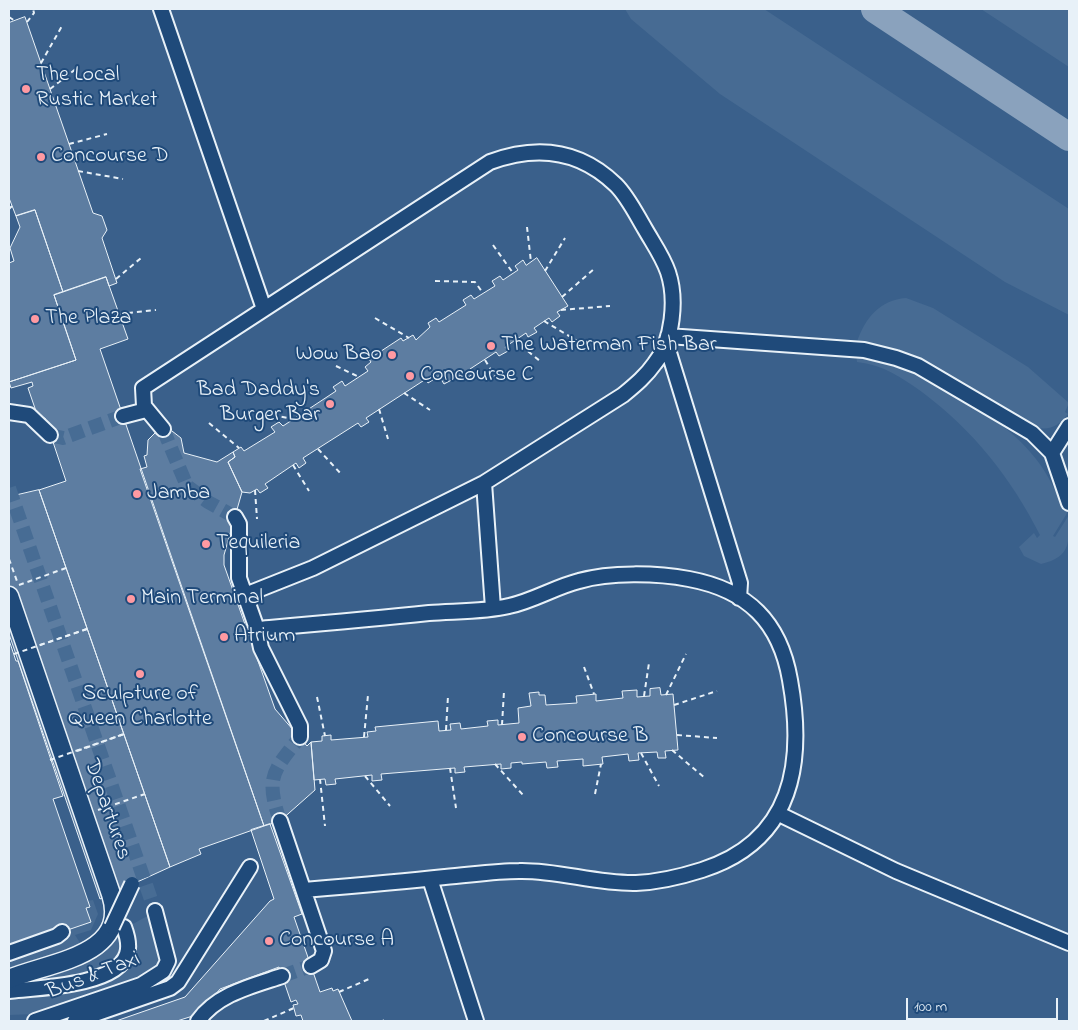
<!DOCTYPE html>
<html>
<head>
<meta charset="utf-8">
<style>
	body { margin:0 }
	#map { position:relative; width:1078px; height:1030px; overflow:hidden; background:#2b5482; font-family:"Indie Flower",sans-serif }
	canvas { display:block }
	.frame { position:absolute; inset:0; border:10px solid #e8f1f8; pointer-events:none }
	.scale { position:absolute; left:906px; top:998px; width:152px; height:22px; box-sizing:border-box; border:2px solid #e8f1f8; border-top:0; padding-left:6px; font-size:15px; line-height:18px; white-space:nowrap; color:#e8f1f8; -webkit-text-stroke:4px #1f4a7a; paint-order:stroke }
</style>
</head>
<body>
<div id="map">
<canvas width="1078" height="1030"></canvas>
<div class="frame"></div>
<div class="scale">100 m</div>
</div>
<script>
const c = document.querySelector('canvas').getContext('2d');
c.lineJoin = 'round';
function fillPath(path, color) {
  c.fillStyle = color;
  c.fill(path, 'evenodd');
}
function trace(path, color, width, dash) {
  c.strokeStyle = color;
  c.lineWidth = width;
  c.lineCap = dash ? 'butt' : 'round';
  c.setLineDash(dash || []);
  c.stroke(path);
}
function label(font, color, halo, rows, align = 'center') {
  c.font = font + ' "Indie Flower",sans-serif';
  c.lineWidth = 4;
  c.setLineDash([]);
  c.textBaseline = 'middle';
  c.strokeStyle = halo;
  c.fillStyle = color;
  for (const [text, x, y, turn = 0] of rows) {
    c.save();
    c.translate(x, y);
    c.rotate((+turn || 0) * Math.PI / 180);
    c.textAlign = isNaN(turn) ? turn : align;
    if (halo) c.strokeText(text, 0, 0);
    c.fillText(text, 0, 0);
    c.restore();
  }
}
fillPath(new Path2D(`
	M9,9H1069V1021H9Z`), '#3a608b');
fillPath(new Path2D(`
	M625,9H764L1069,209V315L1005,282L720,94L631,19Z
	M981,9H1069V67Z
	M906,298L933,308L1028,367L1069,403L1065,412L1068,414C1059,425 1052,430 1038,428L924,362L907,354L857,342C865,318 880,300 906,298Z
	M856,355C909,357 1005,417 1036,459C1048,474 1056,492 1064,509L1069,502V510L1053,536L1055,537L1069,515C1069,541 1072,557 1041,564L1024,556L1019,547L1034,533L1037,538L1040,535C1011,478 974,431 922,392C901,377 883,365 857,362Z
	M93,900L98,914L91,930L75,935L82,946L9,972V957L68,930L91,922L86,908L89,907L87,901Z
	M151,914L163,950L161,965L148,975L35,1014L9,1015V998C52,995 154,993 131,925Z
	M120,931L122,950L119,956L111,964L63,980L23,983L102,951Z`), '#476b93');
trace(new Path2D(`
	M875,9L1069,137`), '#8aa2bd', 28);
const building = new Path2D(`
	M25,17L93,213L102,216L107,230L102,238L117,283L109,286L106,277L63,292L35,210L16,216L9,198V23Z
	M35,210L63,292L54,295L76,360L9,382V263L14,261L10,248L20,227L16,216Z
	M537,258L568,306L557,312L560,316L552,322L549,318L534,328L537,332L528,337L526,333L505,347L508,351L499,356L496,352L470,369L473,374L464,380L461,375L444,384L439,376L428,383L426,379L366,418L369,422L361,427L358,423L303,458L306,463L299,468L296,463L265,484L268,488L260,493L257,489L250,493L242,492L228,462L235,457L233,452L241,447L244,451L275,432L271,427L279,422L283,426L336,391L333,387L342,381L345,386L368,371L365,367L371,362L369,359L401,338L403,341L413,335L416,340L430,327L428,323L436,318L439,322L466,305L463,300L471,295L474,299L495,286L492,281L500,276L503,280L518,270L515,266L523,260L526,265Z
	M106,277L128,339L100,349L264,826L199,849L201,854L170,867L39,490L66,481L45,418L39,420L28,388L33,386L32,382L11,388L9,382L76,360L54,295Z
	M163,429L172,431L181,438L184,453L217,462L233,452L235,457L228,462L242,492L224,555V565L275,709L307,746L311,742L315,790L280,821L264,826L140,469L147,467L144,456L147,455L148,440L155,433Z
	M39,490L170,867L100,899L9,634V497Z
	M9,640L16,661H18L63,796L53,799L90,907L86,908L91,922L9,950Z
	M660,688L661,695L673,694L678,750L665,751L666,758H658L657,752L638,753L639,760L629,761L628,754L602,757L603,764L583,766V759L557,761L558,767L547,768L546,762L522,764V762L511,763V768L501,769V764L464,767L465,772L455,773V768L381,774L382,780L372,781V775L335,779L336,784L326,785L325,779L314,780L311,742L322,741V736L331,735V740L368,737L367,732L376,731L375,727L438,721L439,731L451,730L450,724L460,723L461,729L488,726L487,721L498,720V725L519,723L518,708L531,706L529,693L539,692V695H545L546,705L577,703L576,696L596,694V701L623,698L622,691L637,690V697L650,696V689Z
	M270,824L302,914L294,917L320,992L332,988L333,991L338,989L352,1021H303L301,1015L296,1016L293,1005L298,1004L296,1000L291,1002L279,967L220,989L199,1014L177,1021H116L185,997L270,901L274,899L251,830Z`);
fillPath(building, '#5d7da1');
trace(building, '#e8f1f8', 1);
trace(new Path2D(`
	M163,429L187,486L208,502L235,517
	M50,435L63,438L123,416
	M9,488L155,911
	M280,821C265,777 273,771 300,737
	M282,976L311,966`), '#476c94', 14, [14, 7]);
const minor = new Path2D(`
	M161,9L264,309
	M668,336L864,350L896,358L918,366L1032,433L1052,453L1069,503
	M666,343L740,583L739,598
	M9,412L29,415L50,435
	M123,416L146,410
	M163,429L144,406L143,388L490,162C536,145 579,149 616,185C628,197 636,214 645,229C653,243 663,257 668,272C677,299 673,341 655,363C646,376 635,385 623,395L484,483L313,568L245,595
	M1052,453L1069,426
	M484,483L493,608
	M235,517L239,524V578L257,629L261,648L300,726V737
	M257,629C314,624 372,619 429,613C455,611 484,612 509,606C533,601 555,587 579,581C610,572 657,573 689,579C748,590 780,622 790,680C805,763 793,841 702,870C680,877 659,882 636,883C596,884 558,870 519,871C495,871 470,875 445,877C398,882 351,886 304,890
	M779,814L896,871L1069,943
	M280,821L324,951L321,960L311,966
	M430,879L476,1021
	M9,953L57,936L62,932
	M9,991C37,988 117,986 127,954C130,945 127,935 124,927
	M35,1021L141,985L163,971L168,961L155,911
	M75,1021L170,988L178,982L250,867
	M198,1021C217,994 252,986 282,976`);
const major = new Path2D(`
	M9,596L111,894C131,956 49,962 9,979`);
trace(minor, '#e8f1f8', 18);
trace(major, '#e8f1f8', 21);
trace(new Path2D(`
	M9,17L15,21
	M27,22L34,13L33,9
	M41,63L62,26
	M50,89L77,68
	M69,144L107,134
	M78,171L123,179
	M9,209L12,206
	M527,227L531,262
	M493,245L513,273
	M545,271L565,238
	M116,279L141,258
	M435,281L475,282L483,293
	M562,297L594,269
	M561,310L610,306
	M119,314L156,310
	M375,318L409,338
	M544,321L584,345
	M514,340L540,361
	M485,360L499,383
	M336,366L359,377
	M404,393L430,410
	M379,409L388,439
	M255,412L294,419
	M209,423L239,448
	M318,449L342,475
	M293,465L309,491
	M255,490L257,519
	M9,559L18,584
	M19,585L66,568
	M40,645L87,629
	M584,667L594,694
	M666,695L686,654
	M644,696L649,663
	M317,697L325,736
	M674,705L717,691
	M502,725L504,691
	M446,730L448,696
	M677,735L717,738
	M364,737L368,695
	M672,750L706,779
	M77,751L124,734
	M641,753L659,786
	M495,764L523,795
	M450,768L456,808
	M365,776L390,806
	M320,779L325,826
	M595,794L601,764
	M98,810L145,794
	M339,992L369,979
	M264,1021L294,1008
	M383,1021L384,1020`), '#e8f1f8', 2, [5, 4]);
trace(minor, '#1f4a7a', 14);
trace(major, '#1f4a7a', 18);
const minorBridge = new Path2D(`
	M112,927L132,884`);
trace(minorBridge, '#e8f1f8', 18, []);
trace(new Path2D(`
	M14,654L87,629
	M50,760L124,734`), '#e8f1f8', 2, [5, 4]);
trace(minorBridge, '#1f4a7a', 14);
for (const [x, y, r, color] of [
	[26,89,5,"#ff9aa2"],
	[41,157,5,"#ff9aa2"],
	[35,319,5,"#ff9aa2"],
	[491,346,5,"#ff9aa2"],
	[392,355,5,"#ff9aa2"],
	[410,376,5,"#ff9aa2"],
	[330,404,5,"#ff9aa2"],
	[137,494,5,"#ff9aa2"],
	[206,544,5,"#ff9aa2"],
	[131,599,5,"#ff9aa2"],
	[224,637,5,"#ff9aa2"],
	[140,674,5,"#ff9aa2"],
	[522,737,5,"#ff9aa2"],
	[269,941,5,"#ff9aa2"]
]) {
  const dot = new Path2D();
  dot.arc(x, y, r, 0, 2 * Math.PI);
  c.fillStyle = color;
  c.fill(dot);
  trace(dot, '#1f4a7a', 2);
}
label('22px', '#e8f1f8', '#1f4a7a', [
	["The Local",36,76],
	["Rustic Market",36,101],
	["Concourse D",51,157],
	["The Plaza",45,319],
	["The Waterman Fish Bar",501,346],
	["Wow Bao",382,355,"right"],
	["Concourse C",420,376],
	["Bad Daddy's",320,391,"right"],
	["Burger Bar",320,416,"right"],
	["Jamba",147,494],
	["Tequileria",216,544],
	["Main Terminal",141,599],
	["Atrium",234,637],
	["Sculpture of",140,695,"center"],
	["Queen Charlotte",140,720,"center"],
	["Concourse B",532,737],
	["Concourse A",279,941]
], 'left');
label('22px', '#e8f1f8', '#1f4a7a', [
	["Departures",106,810,71],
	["Bus & Taxi",94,977,-21]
]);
</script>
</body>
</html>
